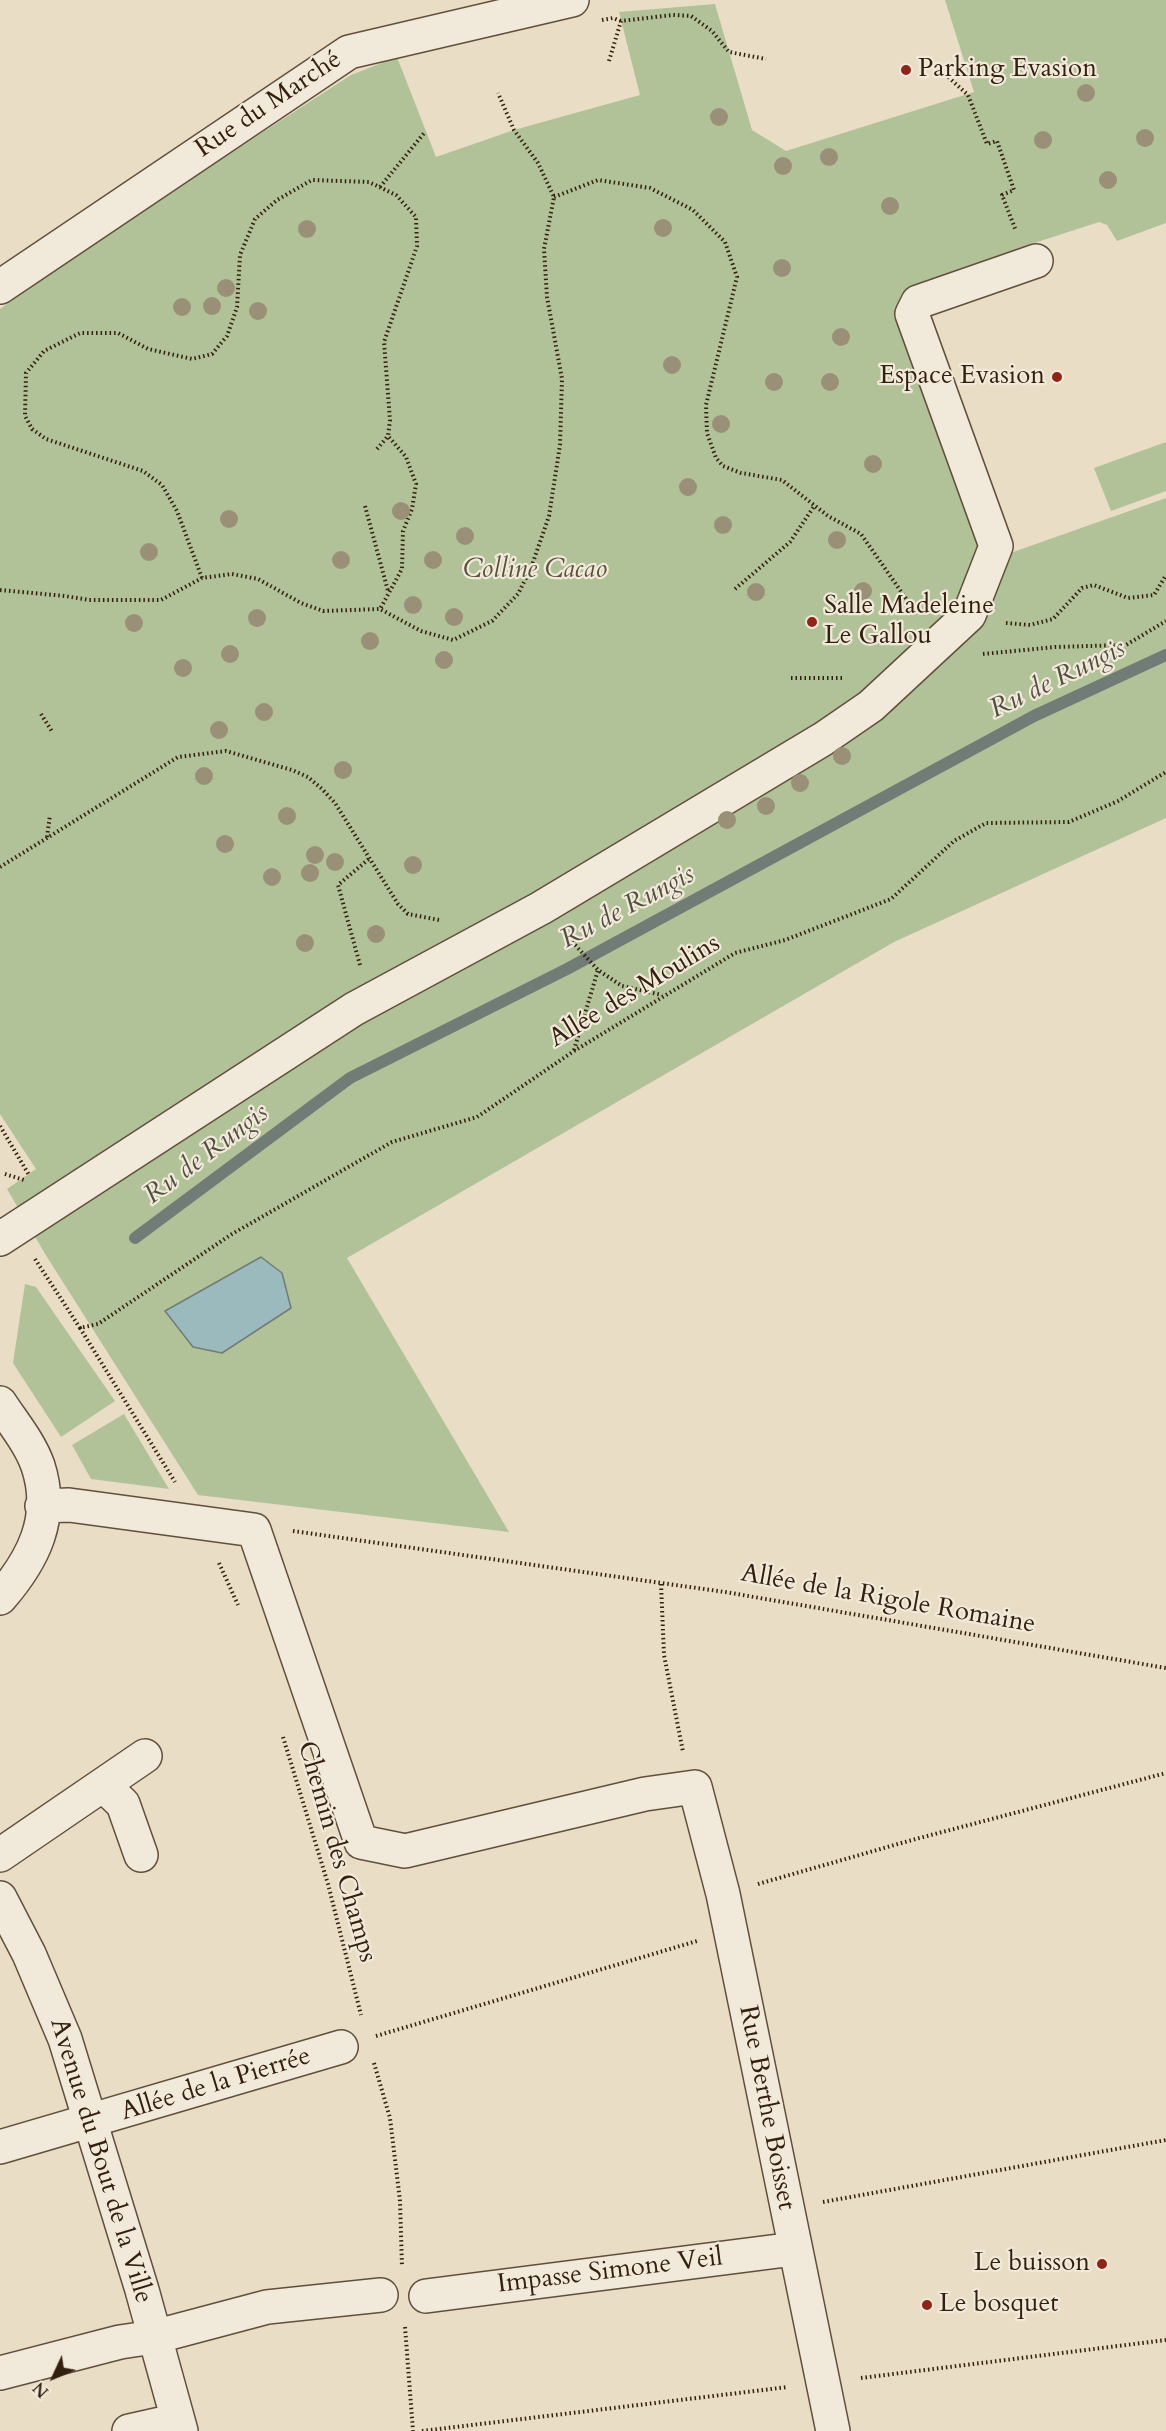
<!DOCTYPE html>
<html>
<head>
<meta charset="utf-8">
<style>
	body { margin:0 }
	#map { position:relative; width:1166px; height:2431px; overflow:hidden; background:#e9ddc5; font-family:Cardo,serif }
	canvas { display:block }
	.north { position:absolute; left:24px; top:2347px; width:60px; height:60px; -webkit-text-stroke:4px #f1e9d9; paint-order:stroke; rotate:226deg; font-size:16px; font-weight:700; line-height:24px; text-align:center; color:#34200f }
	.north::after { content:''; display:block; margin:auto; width:21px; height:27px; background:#34200f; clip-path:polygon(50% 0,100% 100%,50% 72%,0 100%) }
</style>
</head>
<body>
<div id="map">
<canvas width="1166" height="2431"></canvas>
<div class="north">N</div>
</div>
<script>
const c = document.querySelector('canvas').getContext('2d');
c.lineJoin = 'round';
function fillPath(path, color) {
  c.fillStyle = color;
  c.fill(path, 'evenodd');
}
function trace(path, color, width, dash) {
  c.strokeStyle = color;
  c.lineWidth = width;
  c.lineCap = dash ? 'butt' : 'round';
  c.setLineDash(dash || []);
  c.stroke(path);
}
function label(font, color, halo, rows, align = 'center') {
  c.font = font + ' Cardo,serif';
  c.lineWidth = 4.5;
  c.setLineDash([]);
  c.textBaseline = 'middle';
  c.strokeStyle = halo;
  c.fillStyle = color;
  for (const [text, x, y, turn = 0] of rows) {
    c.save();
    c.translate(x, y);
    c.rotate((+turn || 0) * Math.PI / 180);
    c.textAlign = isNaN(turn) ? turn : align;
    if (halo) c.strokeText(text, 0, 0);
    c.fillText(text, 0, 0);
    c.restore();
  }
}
fillPath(new Path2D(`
	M945,0H1166V223L1117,241L1107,225L1099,222L1022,247L913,289L985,562L1166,498V818L894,942L347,1258L509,1532L198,1495L47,1257L7,1189L36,1169L0,1114V309L118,226L351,75L397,57L436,157L514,130L640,95L619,12L715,4L752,130L786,151L974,92Z
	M1166,442V491L1111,511L1094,468Z
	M25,1284L36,1287L115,1401L61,1437L13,1363Z
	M124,1414L169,1489L91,1479L72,1445Z`), '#b1c299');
const water = new Path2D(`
	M261,1257L282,1273L291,1308L222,1353L193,1347L165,1311Z`);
fillPath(water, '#9bbabd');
trace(water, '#727c77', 1.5);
trace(new Path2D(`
	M135,1238L350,1078L567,969L1034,716L1166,655`), '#727c77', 12);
const minor = new Path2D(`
	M0,287L349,52L572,0
	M0,1239L354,1009L541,908L823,739L871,706L969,615L996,546L912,314L918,302L1036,261
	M0,1403C13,1423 30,1443 38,1466C55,1518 33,1560 0,1598
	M42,1506L69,1505L254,1530L361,1842L405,1851L645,1794L695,1787L723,1894L833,2431
	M103,1785L123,1804L141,1855
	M0,1855L145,1756
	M0,1898L29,1954L65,2039L142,2290L181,2431
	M0,2147L341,2047
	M426,2296L794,2249
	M0,2373L120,2342L154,2337L267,2307L381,2295
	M129,2431L178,2420`);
trace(minor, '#614f3c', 36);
trace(new Path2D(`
	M602,20L613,18L621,21
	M609,61L621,21L673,15L691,16L712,31L729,52L766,59
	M935,65L968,95L987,144L997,141L1014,190L1002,195L1016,231
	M380,187L425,132
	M554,197L598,180L650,188L693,210L725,242L737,277L706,405L707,433L716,458L723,466L741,473L782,480L828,516L861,534L916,613
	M377,449L388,436
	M365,506L388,591
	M202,578L177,511L162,485L143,471L46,439L32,429L25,416L26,373L44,351L80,333H118L148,349L192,359L212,354L227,336L237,307L240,255L255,219L277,200L312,180L369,182L396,195L416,217L417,246L384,342L390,420L388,436L406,457L416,484L412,509L403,531L402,569L380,609
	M735,589L790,542L815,505
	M0,590L65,596L89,600H161L202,578L232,574L258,579L301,603L323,611L380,609L421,631L453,640L492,621L518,594L531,568L549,516L560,445L562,379L547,297L544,249L554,197L538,163L514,130L498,93
	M1006,623L1030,625L1053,619L1082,588L1094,585L1128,598L1154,595L1166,575
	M983,654L1055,647L1126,645L1166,621
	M791,678H844
	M41,714L53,733
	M47,837L50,815
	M0,867L178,757L226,751L292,770L308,777L322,789L335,803L398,904L408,914L439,920
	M566,935L598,970L622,986L662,995
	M360,965L338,885L370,858
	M574,1050L598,970
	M0,1126L29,1175
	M5,1174L24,1180
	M35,1259L80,1328L98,1324L232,1234L392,1142L477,1117L574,1051L735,953L785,940L891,899L954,841L986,823L1069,822L1118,801L1166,772
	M80,1328L175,1482
	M293,1531L725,1592L1166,1668
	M219,1563L238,1605
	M661,1584L664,1655L683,1752
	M283,1737L328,1884L361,2015
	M758,1884L912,1840L1166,1773
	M376,2036L697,1941
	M374,2063L390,2118L400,2201L402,2266
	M823,2202L1166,2140
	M405,2327L413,2431
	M861,2378L1166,2340
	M422,2431L788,2387`), '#34200f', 4, [1.5, 3]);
trace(minor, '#f1e9d9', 33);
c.fillStyle = '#9a9077';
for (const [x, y] of [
	[1086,93],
	[719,117],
	[1145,138],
	[1043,140],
	[829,157],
	[783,166],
	[1108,180],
	[890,206],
	[663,228],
	[307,229],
	[782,268],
	[226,288],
	[212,306],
	[182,307],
	[258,311],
	[841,337],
	[672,365],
	[774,382],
	[830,382],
	[721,424],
	[873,464],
	[688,487],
	[401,511],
	[229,519],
	[723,525],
	[465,536],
	[837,540],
	[149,552],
	[341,560],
	[433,560],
	[863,591],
	[756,592],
	[413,605],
	[454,617],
	[257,618],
	[134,623],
	[370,641],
	[230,654],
	[444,660],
	[183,668],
	[264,712],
	[219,730],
	[842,756],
	[343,770],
	[204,776],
	[800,783],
	[766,806],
	[287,816],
	[727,820],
	[225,844],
	[315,855],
	[335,862],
	[413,865],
	[310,873],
	[272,877],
	[376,934],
	[305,943]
]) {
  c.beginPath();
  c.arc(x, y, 9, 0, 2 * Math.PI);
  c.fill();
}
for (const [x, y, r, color] of [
	[906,70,6,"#8f2418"],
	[1057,377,6,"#8f2418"],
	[812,622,6,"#8f2418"],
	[1102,2264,6,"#8f2418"],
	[927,2305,6,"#8f2418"]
]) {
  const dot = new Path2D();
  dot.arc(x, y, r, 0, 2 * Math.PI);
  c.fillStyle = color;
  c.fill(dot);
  trace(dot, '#f1e9d9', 2);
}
label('26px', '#34200f', '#f1e9d9', [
	["Parking Evasion",918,70],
	["Espace Evasion",1045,377,"right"],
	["Salle Madeleine",824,607],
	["Le Gallou",824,637],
	["Le buisson",1090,2264,"right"],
	["Le bosquet",939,2305]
], 'left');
label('26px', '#34200f', '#f1e9d9', [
	["Rue du Marché",269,105,-34],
	["Allée des Moulins",635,992,-31],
	["Allée de la Rigole Romaine",888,1600,10],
	["Chemin des Champs",336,1852,74],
	["Allée de la Pierrée",216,2085,-17],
	["Rue Berthe Boisset",766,2108,79],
	["Avenue du Bout de la Ville",100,2161,73],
	["Impasse Simone Veil",610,2272,-7]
]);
label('italic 26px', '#5a5138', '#f1e9d9', [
	["Colline Cacao",535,571]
]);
label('italic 27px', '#534e43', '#f1e9d9', [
	["Ru de Rungis",1058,680,-26],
	["Ru de Rungis",628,908,-28],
	["Ru de Rungis",207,1155,-37]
]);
</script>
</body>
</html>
